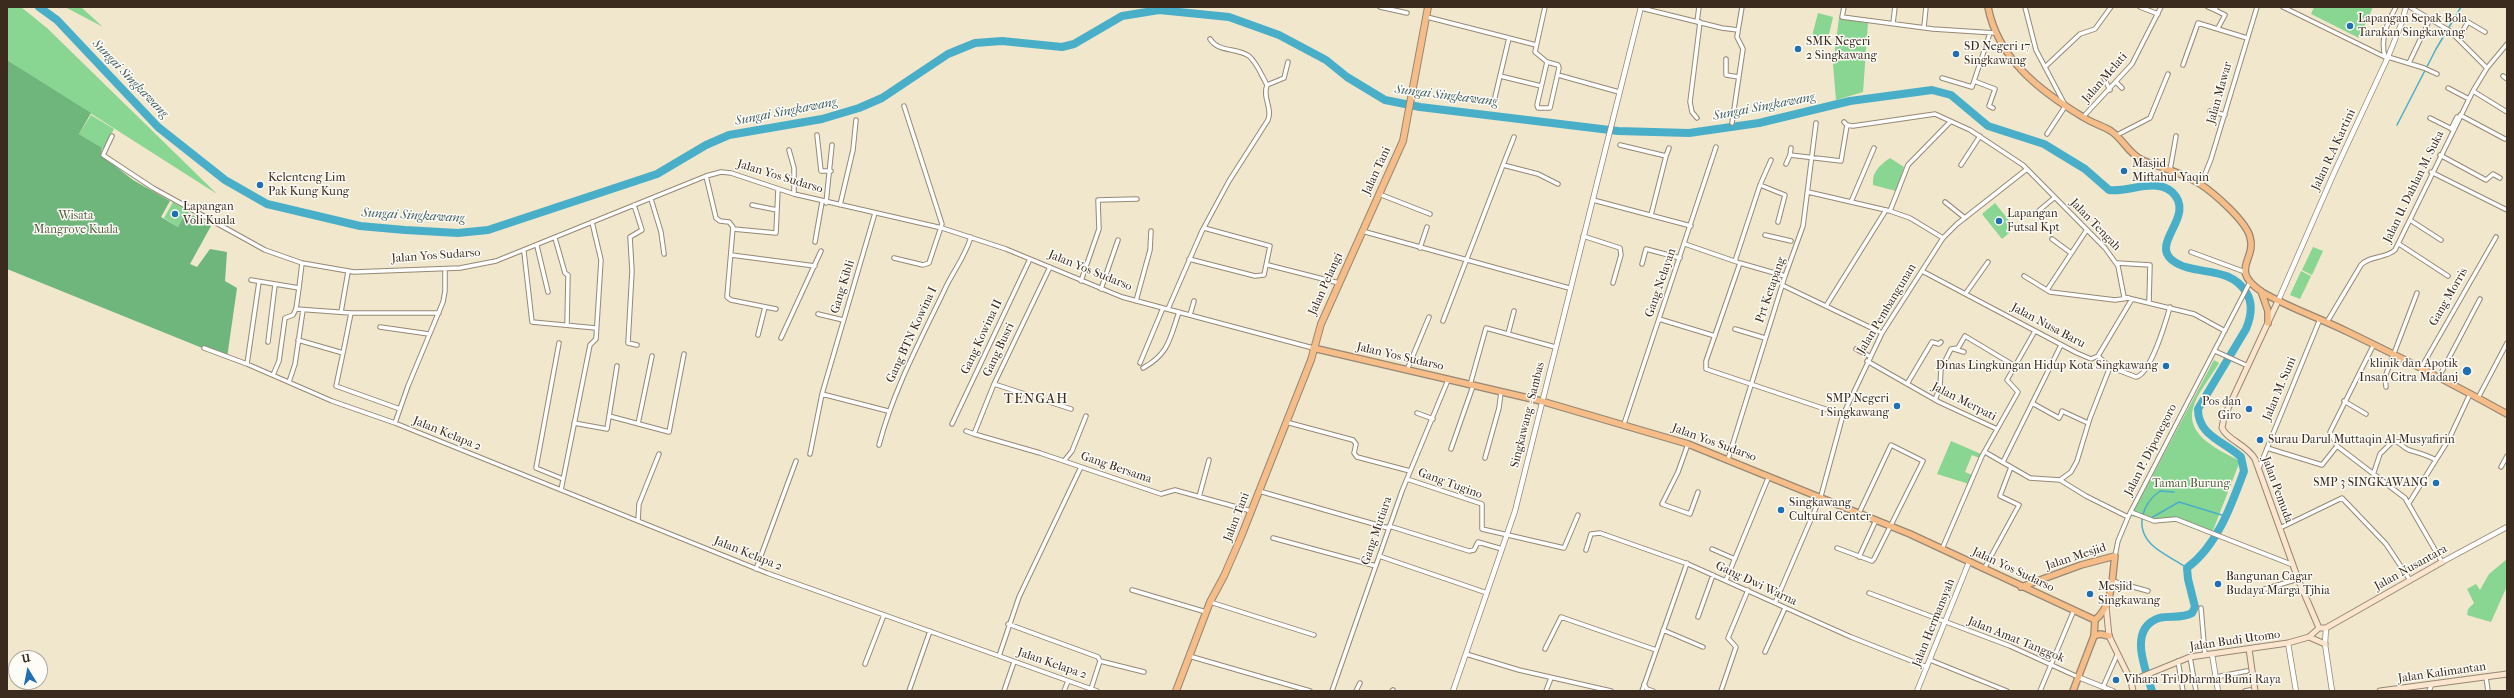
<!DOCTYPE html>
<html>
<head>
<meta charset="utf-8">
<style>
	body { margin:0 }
	#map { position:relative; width:2514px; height:698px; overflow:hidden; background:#f1e7cc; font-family:"IM FELL French Canon",serif }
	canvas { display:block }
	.frame { position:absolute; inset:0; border:8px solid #3b2a1e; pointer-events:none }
	.north { position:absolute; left:8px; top:650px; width:40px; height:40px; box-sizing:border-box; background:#fdfcf7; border:1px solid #afa8a0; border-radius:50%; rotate:350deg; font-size:11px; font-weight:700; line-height:16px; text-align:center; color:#3b2a1e }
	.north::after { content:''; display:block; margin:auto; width:14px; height:18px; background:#1f6fb2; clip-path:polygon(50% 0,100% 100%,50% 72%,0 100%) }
</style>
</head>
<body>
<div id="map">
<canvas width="2514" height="698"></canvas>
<div class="frame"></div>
<div class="north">U</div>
</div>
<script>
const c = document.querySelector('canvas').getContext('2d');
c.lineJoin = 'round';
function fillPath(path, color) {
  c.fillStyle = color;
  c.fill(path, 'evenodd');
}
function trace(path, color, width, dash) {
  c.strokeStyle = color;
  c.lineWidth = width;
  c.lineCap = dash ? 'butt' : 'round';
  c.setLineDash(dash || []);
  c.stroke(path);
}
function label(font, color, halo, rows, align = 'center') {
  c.font = font + ' "IM FELL French Canon",serif';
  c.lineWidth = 3;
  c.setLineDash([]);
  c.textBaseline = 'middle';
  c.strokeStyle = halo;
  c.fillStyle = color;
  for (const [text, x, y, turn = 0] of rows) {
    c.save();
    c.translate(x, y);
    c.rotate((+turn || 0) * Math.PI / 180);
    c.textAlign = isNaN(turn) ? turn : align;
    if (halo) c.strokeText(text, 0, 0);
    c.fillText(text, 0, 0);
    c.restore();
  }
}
fillPath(new Path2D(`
	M7,7H21L47,28L217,194L7,60Z
	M65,7H81L103,27Z
	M2314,7H2373L2359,38L2311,14Z
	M1818,13L1833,17L1828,39L1812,36Z
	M1839,18L1868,23L1863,92L1836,100L1833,64Z
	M91,115L114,129L103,149L79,134Z
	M1890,158L1904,167L1896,191L1873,185C1872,171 1880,165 1890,158Z
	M173,202L186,210L178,227L164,218Z
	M1995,203L2015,228L2002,239L1982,214Z
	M2313,247L2323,251L2312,275L2302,270Z
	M2301,271L2311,276L2300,299L2290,295Z
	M2214,360L2219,363C2211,377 2197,393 2193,408C2185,436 2221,451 2240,461L2212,533L2173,519L2158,522L2131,516Z
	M1951,441L1981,454L1979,458L1972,455L1965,472L1972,475L1969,484L1937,474Z
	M2507,559V586L2491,622L2467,615L2468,609L2474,603L2467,589L2476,584L2480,590L2489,574Z`), '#89d592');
fillPath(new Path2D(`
	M7,60L91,113L79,134L102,148L101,155L133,180L170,201L161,217L178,227L186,211L211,226L190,264L197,267L210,249L227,252L225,281L237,288L227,358L7,269Z`), '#6eb67c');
trace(new Path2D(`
	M2397,125L2436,49L2461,7
	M2174,492L2160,491C2143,503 2134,526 2151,544C2161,554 2176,560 2187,568
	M2151,518L2179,502L2225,516`), '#49afc9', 1.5);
trace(new Path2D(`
	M39,7L57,20L158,127L225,180L267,204L360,226L405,230L458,233L488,230L657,174L706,145L729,135L822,119L859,108L882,98L948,54L975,43L1002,41L1062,47L1074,44L1122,16L1159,10L1229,17L1279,35L1326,60L1347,77L1385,100L1420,107L1618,131L1689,133L1759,123L1850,101L1932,90L1951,95L1988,126L2044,144L2085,169L2109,190C2128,193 2155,177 2172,192C2197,215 2150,243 2172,260C2193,277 2228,264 2246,292C2254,304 2251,317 2246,329L2198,409C2198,436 2224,441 2241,457L2244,471C2231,506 2217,546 2187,568L2188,579L2195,607L2192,613C2182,619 2170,615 2159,618C2127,629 2146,670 2152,691`), '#49afc9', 8);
const minor = new Path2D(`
	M1380,7L1407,13
	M1545,7L1535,52L1547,62L1537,105L1538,108H1550L1559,68L1558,65L1547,62
	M1844,7L1842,17L1933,29L1995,33
	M2025,7L2036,50L2064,103
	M2140,7L2158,14
	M2208,7L2215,10L2216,7
	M2283,7L2387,58
	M2410,7L2450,31L2487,68
	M1641,8L1722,28L1738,30
	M2215,10L2225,15L2218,28
	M1427,17L1509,38
	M1697,22L1699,7
	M1893,23L1895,7
	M1924,27L1926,7
	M1210,39C1219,53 1236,47 1249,56C1257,63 1262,76 1267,85
	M2458,39L2468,22L2485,32
	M2385,57C2380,39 2387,23 2396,7
	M2388,57L2424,68L2437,74
	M1726,59V75L1739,77
	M2409,63L2430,19
	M2183,65L2198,23L2247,38
	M2045,67L2080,34L2095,29L2111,7
	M1558,75L1619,92
	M1500,76L1541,86
	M2103,76L2110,90
	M2503,76L2507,79
	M1942,78L1972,87L1990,33
	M1974,81L1995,89L1989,106L1993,108
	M2117,83L2122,88
	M2448,88L2469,99
	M2473,91L2507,112
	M1495,97L1509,38L1536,45
	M2210,111L2225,115
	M2460,115L2505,139
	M2083,117L2132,64L2161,7
	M1697,118L1692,112L1690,102L1700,22
	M2430,118L2450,128
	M1844,122L1847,125L1853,126L1935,114L1970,130L2023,165L2105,248L2118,266L2124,297L2194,314L2225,331
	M1732,123L1743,49L1737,37L1742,7
	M2451,129L2457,117L2459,119
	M2047,134L2066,105
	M817,135L821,171H831
	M2117,135L2150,118L2168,74
	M112,136L103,155L153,188L265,250L302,263L354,272L460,268L496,261L706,176L721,172L731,173L794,194L942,228L1006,249L1122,297L1313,348
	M1620,145L1666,156L1651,215
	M789,150L794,168V194
	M1790,155L1791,148
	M2440,155L2486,180L2493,174L2500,178
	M1666,156L1669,148
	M1786,164L1790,155L1841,161L1847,125
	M1503,165L1514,137
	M1961,165L1980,136
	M2170,170L2176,136
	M2431,172L2507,210
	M706,176L716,218L720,221L729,222L733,227L727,297L731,300L776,309
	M2201,184L2211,159L2257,7
	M1760,185L1785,195L1778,222
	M1808,192L1890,211L1910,218L1943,238
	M1379,194L1430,214
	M651,199L661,232L664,254
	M1593,200L1691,226
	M1851,202L1874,148
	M1945,202L1965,218
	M826,203L832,145
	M634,205L642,230L630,237L632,271L628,343L637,345
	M752,205L777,210
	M840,205L853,150L856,120
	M1890,211L1908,165L1950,122
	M2036,213L2054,198
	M2410,220L2441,240
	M733,229L776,233L778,189
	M1362,231L1569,288
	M1765,235L1791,241
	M1583,236L1620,248L1621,255L1613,283
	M555,238L565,273L568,275L567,325
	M2052,239L2071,253
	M815,242L822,202
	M1685,244L1737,262
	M2399,244L2448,276
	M537,246L548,292
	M1420,248L1427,227
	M524,252L532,322L596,328
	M2191,252L2245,272
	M731,255L815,266
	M894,258L923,265L929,263L942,224L904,106
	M1189,259L1255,276L1264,275L1270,246L1204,228
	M1735,261L1760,185L1771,160
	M2117,263L2150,265L2149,302
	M1642,264L1646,249L1680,258
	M1268,265L1339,283
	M445,269V291L443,302L408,386L395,423L767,573L1097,691
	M1922,271L2077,353L2091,359L2098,356L2110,367L2136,377C2150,375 2166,321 2170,307
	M1785,276L1740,263L1706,361V369L1843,415
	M2024,276L2050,292L2115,300L2129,298
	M251,280L299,288L296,309L351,313
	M1081,281L1099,229L1098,200L1137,199
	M1782,285L1882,333
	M299,288L302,263
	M1101,289L1118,240
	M2047,290L2086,231
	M1966,293L1988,262
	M1136,301L1150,250L1151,231
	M1826,306L1886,210
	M1168,309L1202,231L1229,181L1268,120C1273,108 1262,98 1267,85L1284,78L1288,62
	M341,312L348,272
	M818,314L843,320
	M1190,315L1194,301
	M1659,319L1715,336
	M1443,321L1503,165L1538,174L1558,184
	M2327,322L2361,265C2370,255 2385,259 2395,250L2473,91L2487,68L2507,44
	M380,327L429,334
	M1735,329L1765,338
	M1508,334L1514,311
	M758,335L765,307
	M781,338L821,251
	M298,340L343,353L351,313H439
	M268,342L275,285
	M559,343L536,468L563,479
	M204,348L247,364L332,401L395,423
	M1856,349L1869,356
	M1954,349L1964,352
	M2215,351L2248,366
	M343,353L336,386L400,409
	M2098,356L2132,299
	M1867,361L1939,402L1997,429
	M1140,363L1163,308
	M247,364L259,282
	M1143,368C1169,354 1170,338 1179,312
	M2421,368L2496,237
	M1407,370L1429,317
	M273,375L279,361L285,318L293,315L296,309
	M2439,377L2480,299
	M289,382L295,364L303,310
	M994,384L1071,409
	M1907,384L1932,342L1939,344L1941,342
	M1470,385L1486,328L1555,347
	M2386,387L2385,377L2417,293
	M822,394L888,411
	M2478,398L2507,343
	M1935,400L1940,387L1941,369L1951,349L1958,348L1965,336L2015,366
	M2344,401L2366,414
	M2032,403L2059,418L2062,412
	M2062,411L2088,423
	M1417,413L1433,419
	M609,416L669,432L684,354
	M1286,422L1353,440L1356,444L1354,453L1357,457L1410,471
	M574,423L607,429L617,366
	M638,424L652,356
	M952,424L1030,259
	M1624,424L1716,147
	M966,431L974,434L994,384L1050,267
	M974,434L1040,453L1161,494L1175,490L1251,511
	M1688,444L1678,472L1662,504L1690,514L1698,492
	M879,445C893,391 920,341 944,291C953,271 964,259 971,237
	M2337,446L2405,498L2442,562
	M2337,446L2330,432L2374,344
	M2267,448L2322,465L2337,446
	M1451,449L1473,386
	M1985,452L2030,478L2060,480L2086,496L2128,517
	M810,454L822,394L875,213
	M1485,458L1499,408L1501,392
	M1728,459L1785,276L1803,226L1816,123
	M1064,461L1072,451L1086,416
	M2003,462L2061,345
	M2501,467L2507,456
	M2259,468L2320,319
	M2374,472L2380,454L2393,441C2400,441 2403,448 2409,450C2419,453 2427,455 2436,460
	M1407,479L1482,504V529L1564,548L1578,515
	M2060,480L2071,472L2077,461L2090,418L2110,367
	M561,490L590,345L596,339L601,260L592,222
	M1259,491L1388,528
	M1199,497L1209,460
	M2409,503L2449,439L2470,394
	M2131,512L2154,521L2176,519L2293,565
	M638,521L639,504L659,454
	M1389,526L1469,551L1474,550L1478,542L1502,549
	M2280,528L2342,498L2386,544L2410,580
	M1273,538L1376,566
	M1837,548L1872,561L1874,559L1923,461L1891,445L1859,513
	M1712,549L1735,559
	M1942,549L1982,456L2018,392L2007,380L2035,331
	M1586,550L1591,534L1600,533L1688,564L1851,637L1927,667
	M1379,556L1487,593
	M2115,556L2118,541L2128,517L2250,282
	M1859,557L1876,520
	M756,569L796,461
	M1984,569L2019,505L2000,496L2011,467
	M1726,580L1769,476
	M2112,581L2148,591
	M2265,589L2298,579
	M1132,590L1206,612
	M1869,593L2010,646L2078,677
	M1210,602L1314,635
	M1775,603L1821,496L1843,415L1882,333L1943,238L1957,224L2027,169
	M2201,608L2205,655
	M1698,617L1713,575
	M1008,624L1098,657L1100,661L1091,689
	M1663,630L1703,647
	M1545,649L1561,617L1656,650
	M1765,652L1785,608
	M1466,654L1519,670L1611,691
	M999,656L1019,597L1081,467
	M1189,656L1310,691
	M2190,657L2196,691
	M1930,660L2007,691
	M1100,661L1144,672
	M2178,661L2183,691
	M865,664L884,615
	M2216,677L2247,671
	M2486,677L2488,691
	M1644,684L1647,689L1653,691
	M2103,687L2117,655
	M909,691L930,631
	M1004,691L1014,662
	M1064,691L1068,681
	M1332,691L1402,491L1448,380
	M1356,691L1360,683
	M1392,691L1393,690
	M1546,691L1551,678
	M1642,691L1687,563
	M1721,691L1736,647L1728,638L1748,590
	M2040,691L2074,610
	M2245,691L2250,690
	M2429,691L2432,684`);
const tertiary = new Path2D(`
	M2278,301L2334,173L2388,57L2402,22L2406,7
	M2442,562L2507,527
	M2326,628L2325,644L2332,691
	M2288,643L2296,691
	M2212,654L2218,691
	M2078,677L2113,691
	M1453,691L1515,511L1641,7
	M1917,691L1969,562`);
const secondary = new Path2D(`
	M2278,301L2224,417L2222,428C2227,440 2246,444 2255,459L2298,579L2319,628H2326L2442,562
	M2106,606L2109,636L2131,681L2133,691
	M2309,637L2325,644
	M2249,649L2255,691
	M2131,681L2190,657L2288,643L2309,637L2319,628
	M2380,691L2507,674`);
const primary = new Path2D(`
	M1988,7C1998,59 2040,91 2083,117C2092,123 2103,126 2111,131C2123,139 2129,154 2142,160C2161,168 2182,172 2200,184C2214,193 2246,221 2250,237C2257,260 2228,269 2262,292C2289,308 2320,318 2348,332C2402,358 2455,385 2507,414
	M2261,291L2268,311V323
	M1313,348L1541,401L1688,444L1910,534L2095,620
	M2021,587L2081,565L2115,556C2112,577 2113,606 2095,620
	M2094,636L2100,634L2109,636
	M2073,691L2094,636L2095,620`);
const trunk = new Path2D(`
	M1176,691L1210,602L1224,576L1241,537L1311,360L1321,324L1403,141L1428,7`);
trace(minor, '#968875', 5.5);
trace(tertiary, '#968875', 6);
trace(secondary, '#968875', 7);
trace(primary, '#968875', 8);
trace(trunk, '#968875', 8);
trace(minor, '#fff', 3.5);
trace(tertiary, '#fff', 4.5);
trace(secondary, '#fce5cf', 5);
trace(primary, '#f7bd88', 5.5);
trace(trunk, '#f7bd88', 6);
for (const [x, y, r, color] of [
	[2350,26,4,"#1f6fb2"],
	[1798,49,4,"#1f6fb2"],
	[1956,54,4,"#1f6fb2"],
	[2124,171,4,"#1f6fb2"],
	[260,185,4,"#1f6fb2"],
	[175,214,4,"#1f6fb2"],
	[1999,221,4,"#1f6fb2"],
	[2166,366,4,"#1f6fb2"],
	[2467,371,5,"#1f6fb2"],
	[1897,406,4,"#1f6fb2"],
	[2249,409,4,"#1f6fb2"],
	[2260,440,4,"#1f6fb2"],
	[2436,483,4,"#1f6fb2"],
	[1781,510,4,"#1f6fb2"],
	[2218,584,4,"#1f6fb2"],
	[2090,594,4,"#1f6fb2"],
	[2116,680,4,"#1f6fb2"]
]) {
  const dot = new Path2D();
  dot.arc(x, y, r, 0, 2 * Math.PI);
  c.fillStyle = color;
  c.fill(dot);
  trace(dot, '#fdfcf7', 1.5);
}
label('12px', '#3b2a1e', '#fdfcf7', [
	["Lapangan Sepak Bola",2358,19],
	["Tarakan Singkawang",2358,33],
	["SMK Negeri",1806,42],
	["2 Singkawang",1806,56],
	["SD Negeri 17",1964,47],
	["Singkawang",1964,61],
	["Masjid",2132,164],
	["Miftahul Yaqin",2132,178],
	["Kelenteng Lim",268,178],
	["Pak Kung Kung",268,192],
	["Lapangan",183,207],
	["Voli Kuala",183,221],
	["Lapangan",2007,214],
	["Futsal Kpt",2007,228],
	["klinik dan Apotik",2458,364,"right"],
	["Insan Citra Madanj",2458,378,"right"],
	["Dinas Lingkungan Hidup Kota Singkawang",2158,366,"right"],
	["SMP Negeri",1889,399,"right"],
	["1 Singkawang",1889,413,"right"],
	["Pos dan",2241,402,"right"],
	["Giro",2241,416,"right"],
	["Surau Darul Muttaqin Al-Musyafirin",2268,440],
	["SMP 3 SINGKAWANG",2428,483,"right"],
	["Singkawang",1789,503],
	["Cultural Center",1789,517],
	["Bangunan Cagar",2226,577],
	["Budaya Marga Tjhia",2226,591],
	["Mesjid",2098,587],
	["Singkawang",2098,601],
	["Vihara Tri Dharma Bumi Raya",2124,680]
], 'left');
label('12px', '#3b2a1e', '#fdfcf7', [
	["Jalan Melati",2105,78,-49],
	["Jalan Mawar",2220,93,-74],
	["Jalan R.A Kartini",2334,150,-65],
	["Jalan Tani",1377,171,-65],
	["Jalan Yos Sudarso",780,177,17],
	["Jalan U. Dahlan M. Suka",2414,187,-64],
	["Jalan Tengah",2095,225,46],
	["Jalan Yos Sudarso",436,256,-4],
	["Jalan Yos Sudarso",1090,271,22],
	["Gang Nelayan",1661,283,-71],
	["Jalan Pelangi",1326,284,-66],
	["Gang Kibli",843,287,-73],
	["Prt Ketapang",1771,290,-71],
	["Gang Morris",2449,297,-60],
	["Jalan Pembangunan",1887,309,-59],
	["Jalan Nusa Baru",2048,326,28],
	["Gang BTN Kowina I",912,335,-65],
	["Gang Kowina II",982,337,-65],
	["Gang Busri",999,350,-65],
	["Jalan Yos Sudarso",1400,357,13],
	["Jalan M. Suni",2280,389,-67],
	["Jalan Merpati",1964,402,27],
	["Singkawang - Sambas",1528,415,-76],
	["Jalan Kelapa 2",447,434,22],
	["Jalan Yos Sudarso",1714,443,20],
	["Jalan P. Diponegoro",2151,450,-63],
	["Gang Bersama",1116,468,19],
	["Gang Tugino",1450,484,20],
	["Jalan Pemuda",2277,490,70],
	["Jalan Tani",1237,517,-69],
	["Gang Mutiara",1377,531,-71],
	["Jalan Kelapa 2",748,554,22],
	["Jalan Mesjid",2076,557,-18],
	["Jalan Nusantara",2411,568,-29],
	["Jalan Yos Sudarso",2013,570,25],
	["Gang Dwi Warna",1756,584,25],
	["Jalan Hermansyah",1934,623,-68],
	["Jalan Amat Tanggok",2016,640,22],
	["Jalan Budi Utomo",2235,641,-8],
	["Jalan Kelapa 2",1052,664,19],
	["Jalan Kalimantan",2442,673,-8]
]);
label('12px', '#525d41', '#fdfcf7', [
	["Wisata",76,216],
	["Mangrove Kuala",76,230],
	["Taman Burung",2191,484]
]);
label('italic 13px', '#415f62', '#fdfcf7', [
	["Sungai Singkawang",130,79,46],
	["Sungai Singkawang",1446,96,7],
	["Sungai Singkawang",1764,107,-11],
	["Sungai Singkawang",786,112,-11],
	["Sungai Singkawang",413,216,3]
]);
c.letterSpacing = '1px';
label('14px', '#3b2a1e', '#fdfcf7', [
	["TENGAH",1036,400]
]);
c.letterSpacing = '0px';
</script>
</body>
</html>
